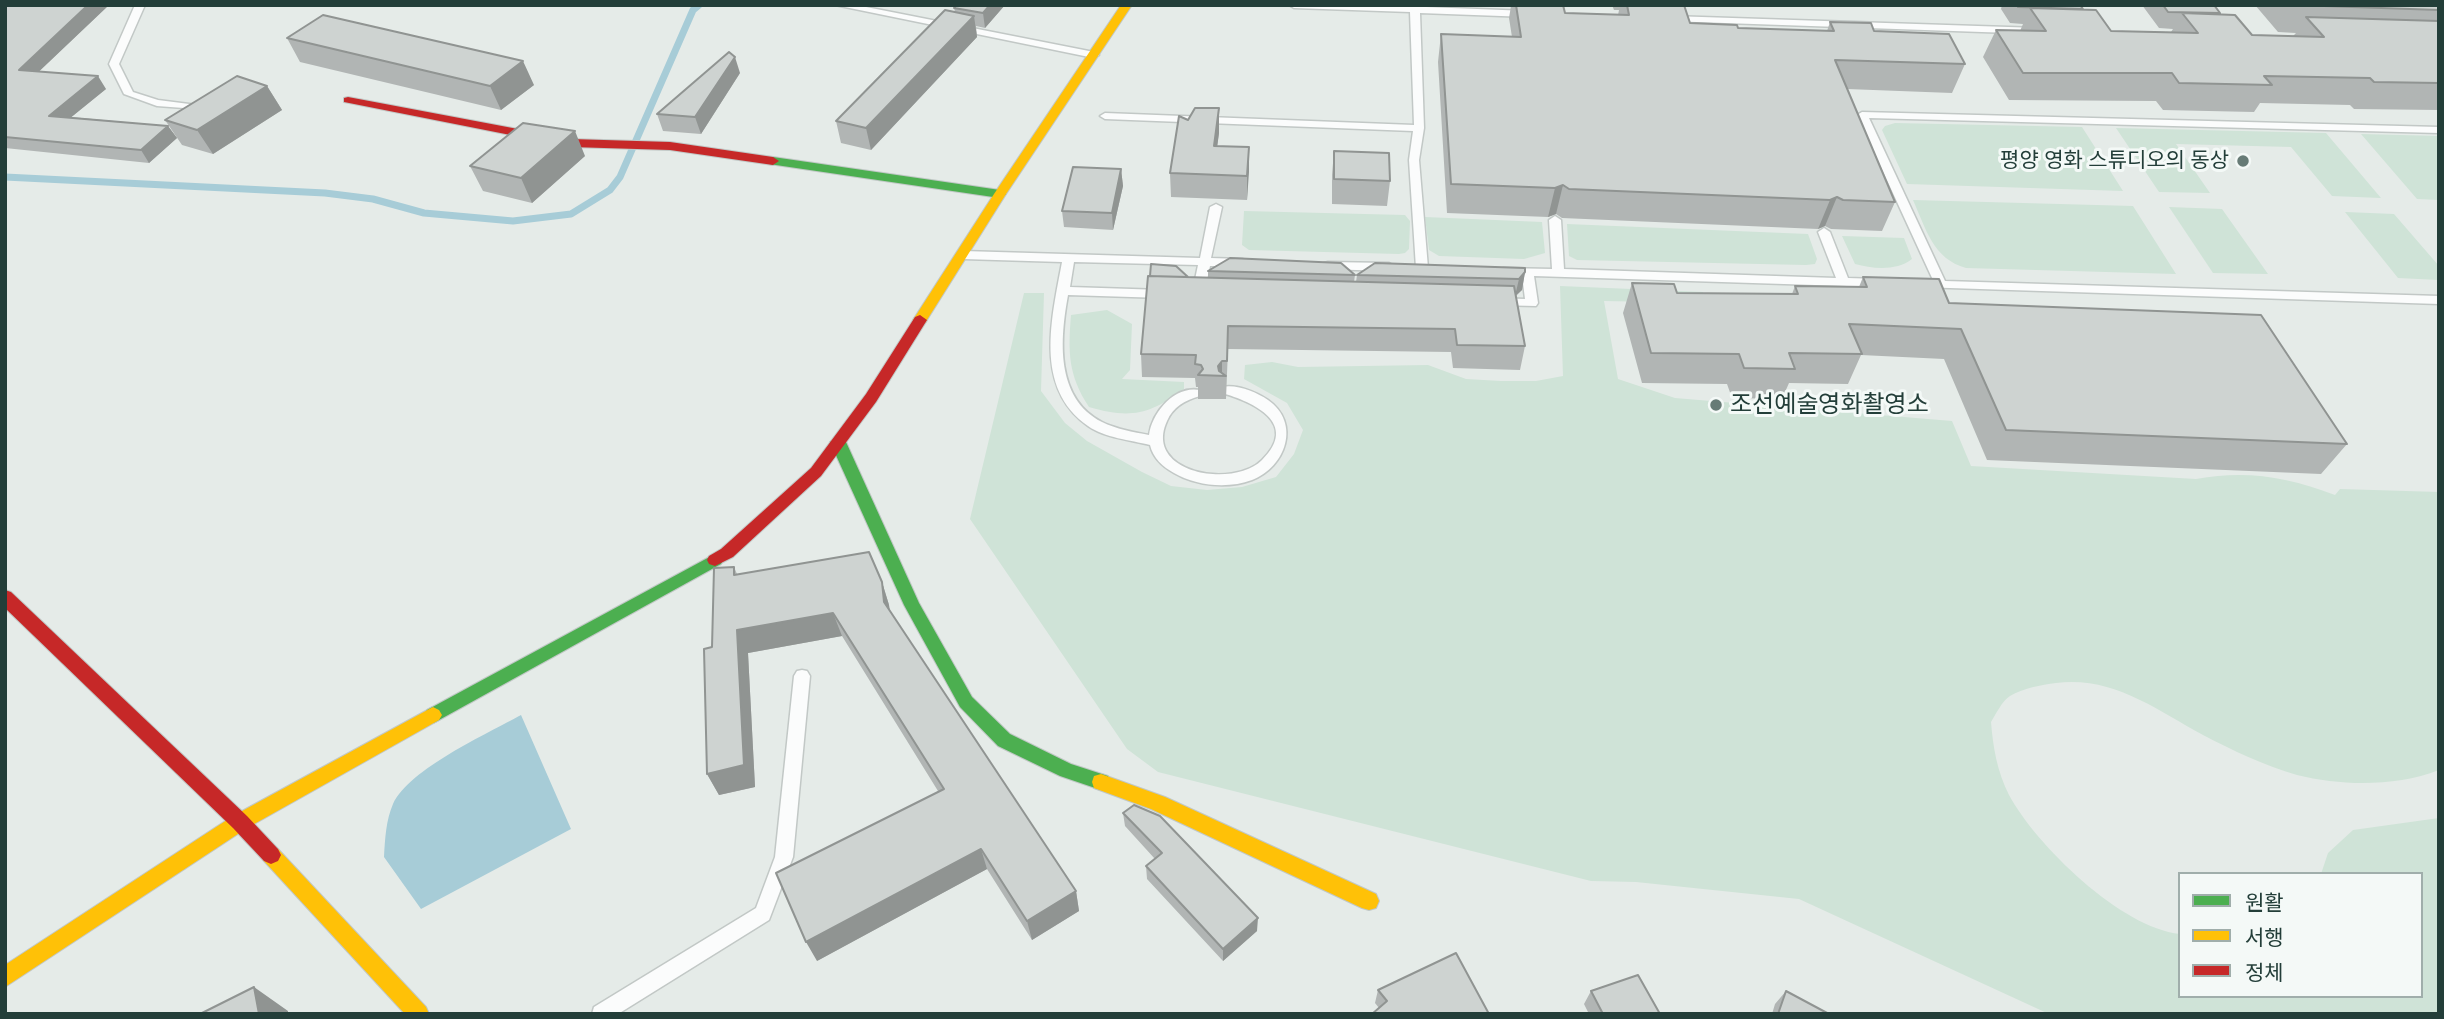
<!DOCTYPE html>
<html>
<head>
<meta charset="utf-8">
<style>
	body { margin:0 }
	#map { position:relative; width:2444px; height:1019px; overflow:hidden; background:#e5ebe8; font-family:"Open Sans","Noto Sans KR",sans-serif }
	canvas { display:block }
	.frame { position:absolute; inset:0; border:7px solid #233e39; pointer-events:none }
	.legend { position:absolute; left:2178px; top:872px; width:245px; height:126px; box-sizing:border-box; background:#f4f9f7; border:2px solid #a0aeab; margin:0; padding:9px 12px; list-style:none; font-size:21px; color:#233e39 }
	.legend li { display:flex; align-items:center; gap:14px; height:35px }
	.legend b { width:35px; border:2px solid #a0aeab }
</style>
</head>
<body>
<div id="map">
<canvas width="2444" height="1019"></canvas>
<div class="frame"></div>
<ul class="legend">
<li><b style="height:9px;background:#4caf50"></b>원활</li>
<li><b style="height:9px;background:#ffc107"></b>서행</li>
<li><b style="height:9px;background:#c62828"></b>정체</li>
</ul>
</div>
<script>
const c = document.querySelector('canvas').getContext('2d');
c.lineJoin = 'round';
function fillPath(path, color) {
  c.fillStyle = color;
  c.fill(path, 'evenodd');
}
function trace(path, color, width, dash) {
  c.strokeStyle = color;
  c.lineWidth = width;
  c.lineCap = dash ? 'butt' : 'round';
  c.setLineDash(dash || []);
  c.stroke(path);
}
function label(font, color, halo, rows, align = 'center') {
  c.font = font + ' "Open Sans","Noto Sans KR",sans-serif';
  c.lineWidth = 6;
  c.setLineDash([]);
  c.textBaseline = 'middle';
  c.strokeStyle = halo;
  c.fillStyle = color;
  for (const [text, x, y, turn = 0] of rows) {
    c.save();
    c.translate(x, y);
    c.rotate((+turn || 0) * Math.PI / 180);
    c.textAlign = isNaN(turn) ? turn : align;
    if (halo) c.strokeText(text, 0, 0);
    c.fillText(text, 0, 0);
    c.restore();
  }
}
fillPath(new Path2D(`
	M1895,123L2082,127L2123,191L1907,184L1882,130L1885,126Z
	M2116,128L2326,133L2381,198L2332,196L2291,147L2176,144L2210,193L2159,192Z
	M2361,134L2439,136V200L2417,199Z
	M1913,200L2133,206L2176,274L1966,268C1933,259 1926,229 1913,200Z
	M2169,207L2222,209L2268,274L2213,273Z
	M1244,211L1405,215L1410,221L1409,249L1405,253L1399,254L1249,250L1242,245Z
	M2345,212L2394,214L2439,266V280L2398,278Z
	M1425,217L1542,222L1545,253L1524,259L1439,256L1429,250Z
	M1567,224L1808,234L1817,259L1815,264L1806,265L1577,260L1569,256Z
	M1842,236L1904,238L1912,259C1897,271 1873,269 1855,264Z
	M1560,286L1703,292L1707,303L1604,301L1618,379L1675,398L1952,421L1971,466L2196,479C2247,470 2287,477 2335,495L2340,489L2439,492V770C2395,787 2342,786 2297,775C2265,766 2232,750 2203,735C2155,709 2113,676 2056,683C2041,685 2023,688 2010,696C2002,701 1996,714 1991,722C1993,747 1997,771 2009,795C2036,845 2121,928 2180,934V996H2421V874H2321L2328,853L2353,830L2439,818V1014H2049L1799,899L1636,882L1591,881L1158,772L1127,749L970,519L1024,293H1044L1041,391L1065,423L1087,441L1142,472L1171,486L1207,490L1242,487L1276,477L1294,454L1303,430L1287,403L1244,379L1245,365L1272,362L1298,367L1428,365L1466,379L1501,381H1536L1563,376Z
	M1107,310L1132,324L1130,370L1122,379L1184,382V389C1149,415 1130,419 1089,407C1068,375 1068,352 1071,315Z`), '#cfe3d7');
fillPath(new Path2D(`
	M521,715L571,829L421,909L384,857C385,839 386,820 393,804C409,769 487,734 521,715Z`), '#a7ccd7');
trace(new Path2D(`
	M5,177L325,193L373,199L424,213L513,221L571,214L610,190L620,177L693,10L699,5`), '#a7ccd7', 7);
const lane = new Path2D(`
	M135,5H145L119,64L133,92L158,100L197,105V109L157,106L124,94L109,64Z
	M835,5H856L1094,52L1099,55L1094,58Z
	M1289,5H1375L1528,11L1533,14L1528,17L1420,13L1424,128L1419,160L1428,268L1426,271H1418L1416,268L1409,160L1413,131L1105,119L1100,116L1105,113L1414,125L1410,12L1294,8Z
	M1671,16L2039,28L2044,31L2039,34L1668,21V17Z
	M1862,112L2439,127V133L1869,118L1945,281L2439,296V304L1919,287L1917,284L1919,281L1933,280L1857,115Z
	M1216,204L1222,207L1211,258L1242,259L1246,260V266H1210L1204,294L1198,298L1192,294L1198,265L1074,262L1070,287L1163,290L1169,294L1163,298L1068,295C1060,339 1055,398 1102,422C1116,429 1133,432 1149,435C1152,413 1174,385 1200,390L1201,393L1200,396C1185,400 1173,407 1167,421C1143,473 1233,489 1262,460C1300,423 1253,402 1222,393L1221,390L1222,387C1237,384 1256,392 1268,400C1301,423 1286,467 1252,480C1228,489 1196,486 1174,473C1163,467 1153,458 1150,445C1130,440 1105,438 1088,426C1033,388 1052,317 1062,262L963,259L957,255L963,251L1200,258L1210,207Z
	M1555,216L1561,220L1564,269L1836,278L1818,232L1824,228L1830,232L1848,278L1878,279L1884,283L1878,287L1534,276L1538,303L1536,306L1494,305L1492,302L1494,299L1498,298L1525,299L1522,275L1503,274V268L1552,269L1549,220Z
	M1328,262L1389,263L1395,267L1389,271L1324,269V263Z
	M802,670L807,671L810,676L793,857L769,920L618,1014H592L594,1007L756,908L775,857L794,676L797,671Z`);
const fast = new Path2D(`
	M773,157L1000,190L1006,194L1000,198L769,164L767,161Z
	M838,437L846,442L919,603L972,697L1010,734L1071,764L1108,776L1110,782L1108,788L1101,790L1060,776L998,746L960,707L904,605L830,442Z
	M715,554L721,556L723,560L721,564L439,720L433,723L427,720L424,715L427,710Z`);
const slow = new Path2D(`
	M1121,5H1132L1006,194L925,323H915L913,320L994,194Z
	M433,707L439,710L442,715L439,720L247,828L5,987V965L233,816Z
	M1101,774L1165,797L1376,894L1379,901L1376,908L1369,910L1362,908L1151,809L1094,788L1092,782L1094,776Z
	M271,846L278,849L426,1007L429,1014H405L264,861L261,855L264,849Z`);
const jam = new Path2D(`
	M348,97L571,139L670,142L773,157L779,161L773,165L670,150L571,147L344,102V98Z
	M920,315L927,320L876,402L821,476L733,557L715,566L709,564L707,560L709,556L721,549L811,468L866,394L915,317Z
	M5,590L11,592L247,816L278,849L281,855L278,861L271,864L264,861L233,828L5,608Z`);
trace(lane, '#c2c8c6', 3);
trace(fast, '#c1c8c6', 2);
trace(slow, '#c1c8c6', 2);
trace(jam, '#c1c8c6', 2);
fillPath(lane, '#fbfcfc');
fillPath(fast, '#4caf50');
fillPath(slow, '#ffc107');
fillPath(jam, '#c62828');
fillPath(new Path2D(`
	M5,5H109L39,71L106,89L71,117L168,126L177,138L149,163L5,148Z
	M1005,5L985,28L976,26L977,37L871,150L841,143L836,121L955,12L954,8Z
	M1508,5H1563L1565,13L1618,15L1619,10H1614L1612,5H1684L1690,23L1738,28L1827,31L1830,22L1874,31L1965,64L1952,93L1847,89L1895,202L1882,231L1831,229L1825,226L1818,229L1562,218L1556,214L1548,217L1447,213L1438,62L1441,34L1512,37L1509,18L1511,6H1508Z
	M2002,5H2080L2082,10L2111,31L2171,32L2173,29L2159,28L2142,5H2214L2220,14L2252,35L2293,36L2296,33L2278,32L2255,5H2439V110L2354,109L2350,105L2260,103L2254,112L2163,110L2156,101L2009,100L1983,57L1996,30L2020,31L2023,24L2010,23L2001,9Z
	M287,38L534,85L501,110L300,62Z
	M740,73L701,134L663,131L657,114Z
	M267,86L282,110L213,154L182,145L165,120Z
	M1219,108V133L1217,146L1249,147L1247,200L1171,197L1170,173L1188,120Z
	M1334,151L1390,181L1387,206L1332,204V175Z
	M585,156L532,203L483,191L470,166Z
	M1121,169L1123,186L1113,230L1064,227L1062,211Z
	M1208,271L1355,275L1354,282H1356L1357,275L1525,272L1522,290L1516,296L1525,346L1520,370L1453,368L1451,352L1228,349L1226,399H1198V387H1196L1195,378L1142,377L1141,354L1150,276L1208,278Z
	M1863,277L1949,303L2347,444L2321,474L1987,460L1944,359L1861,355L1848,384L1789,383L1782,399L1732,398L1727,384L1642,383L1623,313L1632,283L1677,293L1792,294L1795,286L1859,287Z
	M734,567L737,574L882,582L889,605L890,611L1076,891L1079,911L1032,940L987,869L817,961L938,791L842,636L748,653L755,787L719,795L707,774L712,647Z
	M1123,813L1257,931L1223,961L1147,879L1146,866L1155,859L1125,826Z
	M1378,990L1489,1014L1379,1008L1375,1003Z
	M1591,991L1660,1014H1589L1584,1004Z
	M1786,991L1829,1014H1772L1775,1004Z`), '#b1b5b4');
fillPath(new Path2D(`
	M88,5H109L28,82L19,70Z
	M990,5H1005L985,28L983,13Z
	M974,16L977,37L871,150L866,128Z
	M735,57L740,73L701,134L695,117Z
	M523,61L534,85L501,110L490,86Z
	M98,76L106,89L58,128L49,116Z
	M267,86L282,110L213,154L197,130Z
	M1219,108V133L1214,171V146Z
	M168,126L177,138L149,163L141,150Z
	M575,131L585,156L532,203L521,178Z
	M1249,147V172L1247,200V176Z
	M1121,169L1123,186L1113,230L1112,213Z
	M1563,185L1556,214L1548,217L1555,188Z
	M1837,197L1825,226L1818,229L1830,200Z
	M1525,272L1522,290L1515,296L1519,279Z
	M1222,361V376L1218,366Z
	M882,582L889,605L891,625L884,602Z
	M833,613L842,636L748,653L755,787L719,795L707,774L737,630Z
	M981,849L987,869L817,961L806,942Z
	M1076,891L1079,911L1032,940L1027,921Z
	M1258,918L1257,931L1223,961V949Z
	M254,987L288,1011V1014H259Z`), '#909492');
const building = new Path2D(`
	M5,5H88L19,70L98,76L49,116L168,126L141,150L5,137Z
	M957,5H990L983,13L954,8Z
	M1516,5H1563L1565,13L1629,15L1627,5H1684L1690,23L1737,25L1738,28L1834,31L1830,22L1871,23L1874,31L1949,34L1965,64L1835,60L1895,202L1843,200L1837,197L1830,200L1569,189L1563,185L1555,188L1451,184L1441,34L1521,37Z
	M2017,5H2080L2083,9L2018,7Z
	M2163,5H2214L2220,13L2168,12Z
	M2439,5V10L2295,5Z
	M2030,8L2096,10L2111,31L2198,33L2182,13L2235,15L2252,35L2324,37L2306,17L2439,21V83L2374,82L2370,78L2264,76L2272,85L2179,83L2172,73H2023L1996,30L2046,31Z
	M945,10L974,16L866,128L836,121Z
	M323,15L523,61L490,86L287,38Z
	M729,52L735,57L695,117L657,114Z
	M237,76L267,86L197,130L165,120Z
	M1195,108H1219L1214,146L1249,147L1247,176L1170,173L1179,116L1188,120Z
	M523,123L575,131L521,178L470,166Z
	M1334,151L1389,153L1390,181L1334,179Z
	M1073,167L1121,169L1112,213L1062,211Z
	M1230,258L1341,263L1355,275L1208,271Z
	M1375,263L1525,268V272L1519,279L1357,275Z
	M1151,264L1176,266L1188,277L1150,276Z
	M1148,276L1514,286L1525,346L1457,345L1455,329L1228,326L1227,361H1222L1218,366L1219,371L1226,376L1198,375L1203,369L1201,365L1195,364L1196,355L1141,354Z
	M1863,277L1939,279L1949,303L2261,315L2347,444L2006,430L1961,329L1849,324L1862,354L1789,353L1795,369L1744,368L1739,354L1651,353L1632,283L1674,284L1677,293L1798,294L1795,286L1867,287Z
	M869,552L882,582L884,602L1076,891L1027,921L981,849L806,942L776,873L944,789L833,613L737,630L744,765L707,774L704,649L712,647L714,568L734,567V575Z
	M1134,805L1160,816L1258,918L1223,949L1146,866L1162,853L1123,813Z
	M1456,953L1489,1014H1372L1387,1001L1378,990Z
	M1638,975L1660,1014H1603L1591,991Z
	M254,987L259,1014H200Z
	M1786,991L1829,1014H1778Z`);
fillPath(building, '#ced3d1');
trace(building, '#909492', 2);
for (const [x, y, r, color] of [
	[2243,161,7,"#677b76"],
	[1716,405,7,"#677b76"]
]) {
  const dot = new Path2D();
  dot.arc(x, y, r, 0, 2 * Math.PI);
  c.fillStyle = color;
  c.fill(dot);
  trace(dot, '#f4f9f7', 2.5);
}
label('21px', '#233e39', '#f4f9f7', [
	["평양 영화 스튜디오의 동상",2229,161]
], 'right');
label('24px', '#233e39', '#f4f9f7', [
	["조선예술영화촬영소",1730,405]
], 'left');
</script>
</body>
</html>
